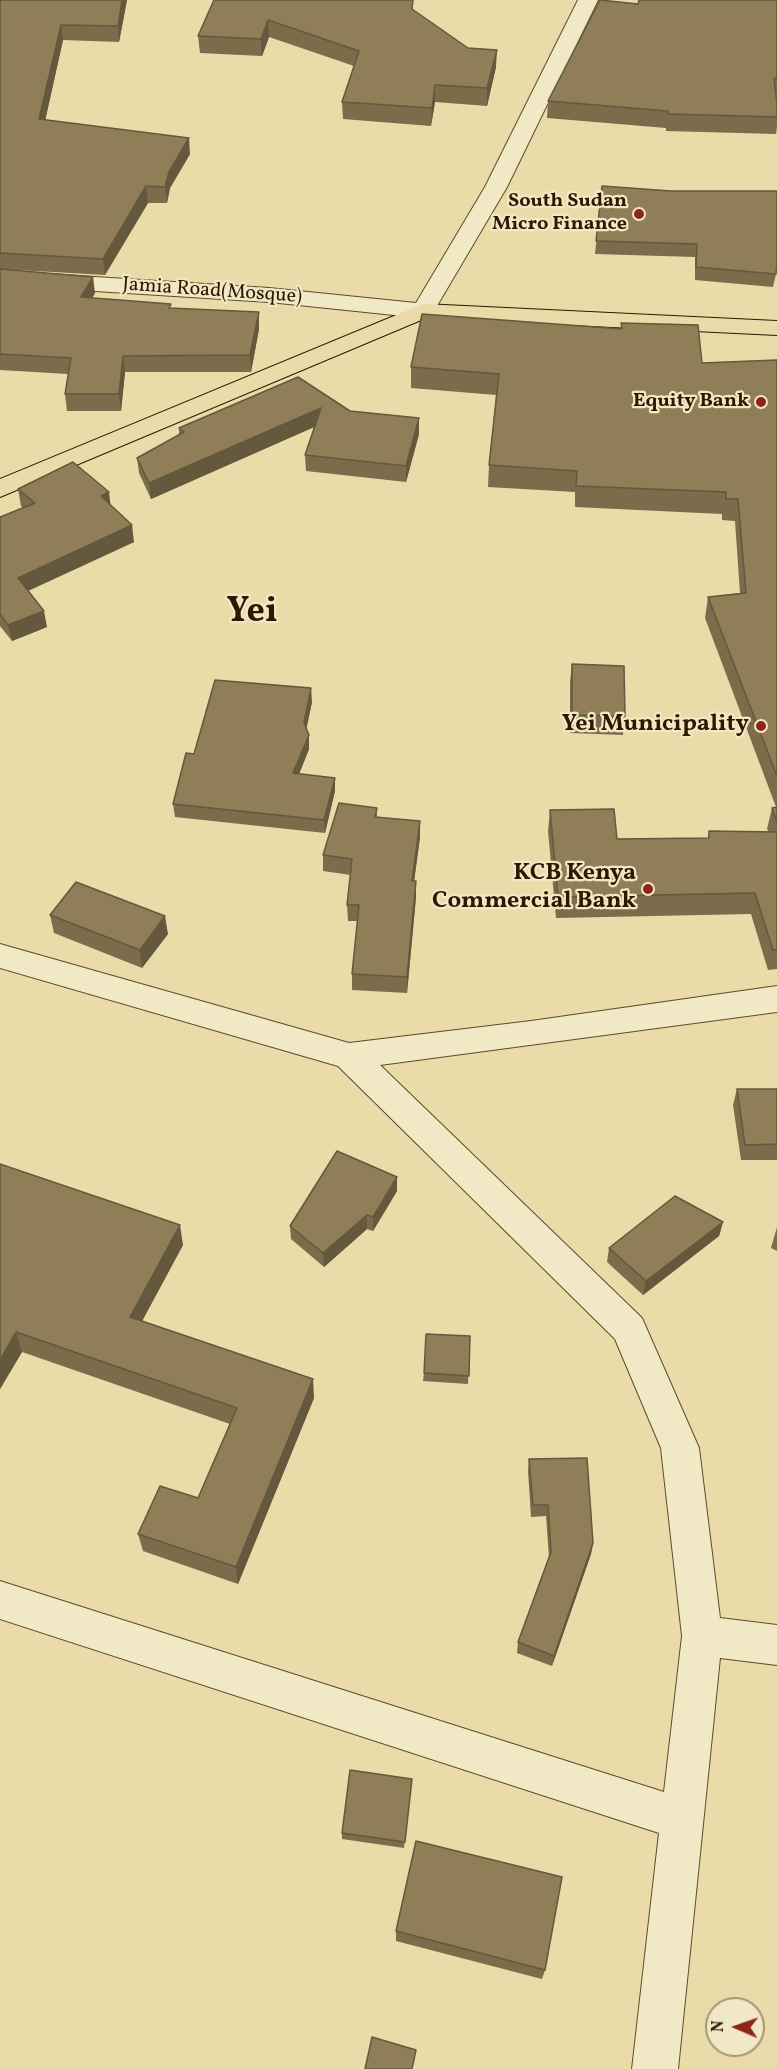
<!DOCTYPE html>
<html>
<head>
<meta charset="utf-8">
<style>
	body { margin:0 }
	#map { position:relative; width:777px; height:2069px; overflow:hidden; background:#e9dca8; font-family:Vollkorn,serif }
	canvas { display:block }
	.north { position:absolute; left:705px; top:1997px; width:60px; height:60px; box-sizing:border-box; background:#f1e8c6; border:2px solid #a39577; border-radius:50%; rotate:272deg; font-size:16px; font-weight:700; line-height:24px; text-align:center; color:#2e1900 }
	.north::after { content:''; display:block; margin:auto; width:21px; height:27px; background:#8f2418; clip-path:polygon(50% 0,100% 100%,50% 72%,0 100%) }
</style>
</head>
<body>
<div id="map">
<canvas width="777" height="2069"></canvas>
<div class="north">N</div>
</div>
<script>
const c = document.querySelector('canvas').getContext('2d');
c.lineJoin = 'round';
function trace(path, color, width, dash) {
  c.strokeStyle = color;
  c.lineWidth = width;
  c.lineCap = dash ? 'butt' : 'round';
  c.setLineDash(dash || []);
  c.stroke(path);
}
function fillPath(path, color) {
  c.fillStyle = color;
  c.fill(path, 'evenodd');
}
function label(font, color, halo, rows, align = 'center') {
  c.font = font + ' Vollkorn,serif';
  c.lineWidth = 4.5;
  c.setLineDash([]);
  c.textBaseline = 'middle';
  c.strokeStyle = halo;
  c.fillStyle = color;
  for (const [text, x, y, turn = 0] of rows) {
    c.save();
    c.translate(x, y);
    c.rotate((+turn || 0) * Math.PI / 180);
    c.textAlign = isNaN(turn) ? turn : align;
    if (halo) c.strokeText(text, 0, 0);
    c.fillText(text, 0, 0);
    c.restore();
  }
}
const minor = new Path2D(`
	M578,0H598L507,187L431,316L423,318L269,302L0,285V271L269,288L416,303L485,187Z
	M0,944L349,1043L531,1021L777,986V1012L380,1065L642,1318L699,1448L720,1618L777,1625V1665L720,1658L678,2069H632L659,1833L0,1619V1581L664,1792L682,1636L661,1448L615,1339L338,1066L0,968Z`);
const major = new Path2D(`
	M423,304L777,321V335L426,318L0,497V479Z`);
trace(minor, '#5d4a2a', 2);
trace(major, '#2e1900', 2);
fillPath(minor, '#f1e8c6');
fillPath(major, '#e9dca8');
fillPath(new Path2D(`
	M0,0H127L119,42L63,40L45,120L190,154L170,188L167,203H148L105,275L0,269L95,293L92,298L171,308L259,312V329L251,372H125L121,411H67L65,394L68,374L0,370Z
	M214,0L413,10L496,67L487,106L435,102L431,126L343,119L342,102L354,66L269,37L262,56L200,53L198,36Z
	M777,0V96H776L777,105V127L776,134L666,131V128L547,118L548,101L638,4Z
	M602,186L776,274L773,287L695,280V257L595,254Z
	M621,323L702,363L777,360V969L768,970L751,914L556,918L548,831L550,810L617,839L708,838L709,831L769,832L767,829L772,808L776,807L705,618L708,597L740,593L735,521L722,520V514L575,507V492L488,487L489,465L496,395L411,388V367L621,329Z
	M350,411L419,434L406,482L306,471L305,455L314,427L151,499L139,473L137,458L179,435V428Z
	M18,489L111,506L134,542L28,591L47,627L12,641L0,626V517L23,508L21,506Z
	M572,664L625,716L623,735L570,733V682Z
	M312,702L306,729L309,735V749L299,774L335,778V791L325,833L175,817L173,804L194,754Z
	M377,808V818L420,821V837L414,881H416V897L407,993L352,990V974L358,921H348L347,905L351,875L323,871V855Z
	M50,915L168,934L142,968L54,933Z
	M737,1089H777V1160H741L733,1105Z
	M0,1164L183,1245L142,1321L314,1398L238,1584L143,1551L138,1534L198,1498L230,1424L22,1352L0,1389Z
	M397,1177V1191L373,1231L367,1229L324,1267L291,1239L290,1226Z
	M723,1222L719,1236L643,1295L607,1262L609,1248Z
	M777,1227V1251L771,1248Z
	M470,1336L468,1384L423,1381L424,1373Z
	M529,1459L593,1543L591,1554L552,1666L517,1653L518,1642L549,1558L546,1516L531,1517L528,1471Z
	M412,1779L404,1848L342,1839V1833Z
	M396,1931L545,1970L542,1979L396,1941Z`), '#7b6c4b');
fillPath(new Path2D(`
	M122,0H127L119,42L118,26Z
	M268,20L269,37L262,56L261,39Z
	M61,25L63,40L42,135L39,119Z
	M497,50L496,67L487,106V88Z
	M435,85V102L431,126L432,108Z
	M189,138L190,154L170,188L167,203L165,187L169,172Z
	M146,186L148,203L105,275L103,259Z
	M93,277L95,293L83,313L81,297Z
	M259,312V329L251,372L250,355Z
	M123,356L125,372L121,411L119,394Z
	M321,408V424L151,499L149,483Z
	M419,418V434L406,482V466Z
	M109,492L111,509L101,496Z
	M132,525L134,542L21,594L18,578Z
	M44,611L47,627L12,641L8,625Z
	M311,688L312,702L305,736L304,723Z
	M309,735V749L294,787L293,773Z
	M335,778V791L325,833L324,820Z
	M420,821V837L412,897V881Z
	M416,881V897L407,993V977Z
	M165,916L168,934L142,968L140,950Z
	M397,1177V1191L373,1231V1217Z
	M367,1215V1229L324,1267L323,1253Z
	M723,1222L719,1236L643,1295L646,1281Z
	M180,1225L183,1245L134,1336L130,1317Z
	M16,1332L22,1352L0,1389V1360Z
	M313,1379L314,1398L238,1584L236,1567Z
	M593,1543L591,1554L552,1666L554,1656Z`), '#64583d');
const building = new Path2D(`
	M0,0H122L118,26L61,25L39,119L189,138L169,172L165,187L146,186L103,259L0,253Z
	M214,0H413L412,9L468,48L497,50L487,88L435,85L432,108L342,102L359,51L268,20L261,39L198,36Z
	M600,0L638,4L639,0H777V79L774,78L777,105V117L668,114V111L548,101Z
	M602,186L671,191H777V263L776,274L696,267L697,244L596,241Z
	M0,269L93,277L81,297L171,304L169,308L259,312L250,355L123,356L119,394H65L71,358L0,354Z
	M422,314L622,329L621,323L698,325L702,363L777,360V776L708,597L746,593L738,499H726V492L576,486L577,471L489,465L499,374L411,367Z
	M298,377L350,411L419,418L406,466L305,455L321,408L149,483L137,458L184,432L179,428Z
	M73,462L109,492L101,496L132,525L18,578L44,611L8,625L0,614V517L35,503L18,489Z
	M572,664L624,666L625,716L572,715Z
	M215,680L311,688L304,723L309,735L293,773L335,778L324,820L173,804L186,753L194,754Z
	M339,803L377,808L375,817L420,821L412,881H416L407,977L352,974L359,905H347L352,859L323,855Z
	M777,807V822L772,808Z
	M614,809L617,839L709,838V831L777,832V949L773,950L755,893L558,897L550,810Z
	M76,882L165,916L140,950L50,915Z
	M737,1089H777V1144L745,1145Z
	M337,1151L397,1177L373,1217L367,1215L323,1253L290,1226Z
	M0,1164L180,1225L130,1317L313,1379L236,1567L138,1534L160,1486L198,1498L237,1408L16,1332L0,1360Z
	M675,1196L723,1222L646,1281L609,1248Z
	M426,1334L470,1336L469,1376L424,1373Z
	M587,1458L593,1543L554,1656L518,1642L551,1552L548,1505H533L529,1459Z
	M350,1770L412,1779L405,1842L342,1833Z
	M416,1841L562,1877L545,1970L396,1931Z
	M372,2037L416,2050L412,2069H365Z`);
fillPath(building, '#8f7e57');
trace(building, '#64583d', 1.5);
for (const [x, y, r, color] of [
	[639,214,6,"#8f2418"],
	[761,402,6,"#8f2418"],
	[761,726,6,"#8f2418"],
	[648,889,6,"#8f2418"]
]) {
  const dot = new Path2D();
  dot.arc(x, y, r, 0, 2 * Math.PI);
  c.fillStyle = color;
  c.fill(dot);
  trace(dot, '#f1e8c6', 2);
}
label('bold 20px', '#2e1900', '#f1e8c6', [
	["South Sudan",627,202],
	["Micro Finance",627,225],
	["Equity Bank",749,402]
], 'right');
label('20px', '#2e1900', '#f1e8c6', [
	["Jamia Road(Mosque)",212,292,4]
]);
label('bold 24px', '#2e1900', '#f1e8c6', [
	["Yei Municipality",749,726],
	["KCB Kenya",636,875],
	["Commercial Bank",636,903]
], 'right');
label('bold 36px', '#2e1900', '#f1e8c6', [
	["Yei",252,614]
]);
</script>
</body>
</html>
